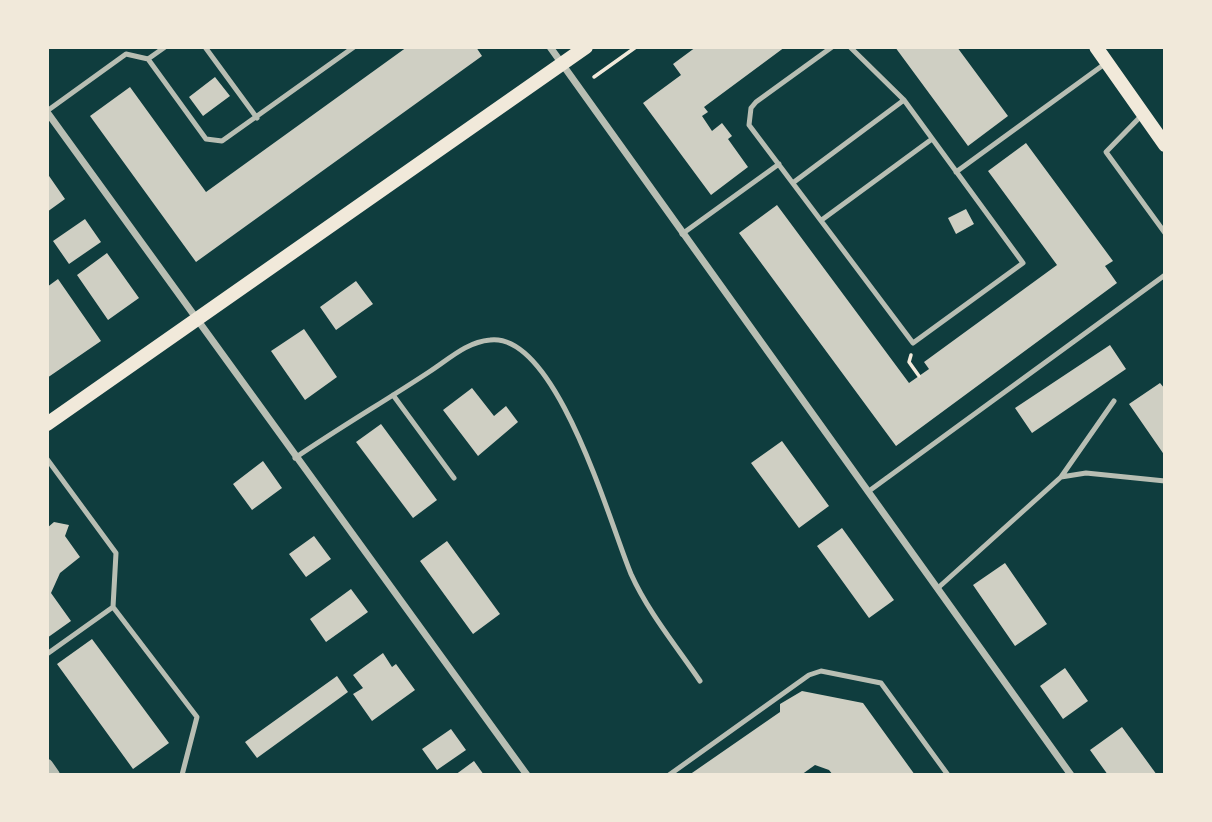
<!DOCTYPE html>
<html>
<head>
<meta charset="utf-8">
<style>
	body { margin:0 }
	#map { position:relative; width:1212px; height:822px; overflow:hidden; background:#0f3d3e; font-family:"Source Serif 4",serif }
	canvas { display:block }
	.frame { position:absolute; inset:0; border:49px solid #f1e9da; pointer-events:none }
</style>
</head>
<body>
<div id="map">
<canvas width="1212" height="822"></canvas>
<div class="frame"></div>
</div>
<script>
const c = document.querySelector('canvas').getContext('2d');
c.lineJoin = 'round';
function fillPath(path, color) {
  c.fillStyle = color;
  c.fill(path, 'evenodd');
}
function trace(path, color, width, dash) {
  c.strokeStyle = color;
  c.lineWidth = width;
  c.lineCap = dash ? 'butt' : 'round';
  c.setLineDash(dash || []);
  c.stroke(path);
}
fillPath(new Path2D(`
	M407,47H476L482,56L196,262L90,116L130,87L206,192Z
	M696,47H785L704,107L708,112L702,116L712,131L722,123L732,136L728,139L748,167L711,195L643,103L681,75L673,64Z
	M895,47H957L1008,116L968,146Z
	M215,77L230,96L203,116L189,97Z
	M1026,143L1113,261L1105,266L1117,283L896,446L739,233L777,205L909,383L929,369L924,362L1057,265L988,171Z
	M47,173L65,199L47,212Z
	M966,209L974,224L956,234L948,218Z
	M85,219L101,242L69,264L53,241Z
	M107,253L139,298L108,320L77,275Z
	M58,279L101,341L47,378V287Z
	M356,281L373,304L336,330L320,307Z
	M304,329L337,377L305,400L271,351Z
	M1110,345L1126,369L1032,433L1015,408Z
	M1160,383L1165,389V456L1129,404Z
	M472,388L494,416L506,406L518,422L478,456L443,410Z
	M381,424L437,500L413,518L356,442Z
	M782,441L829,506L799,528L751,463Z
	M263,461L282,488L252,510L233,484Z
	M54,522L69,525L65,536L80,557L60,573L51,593L71,621L47,638V528Z
	M842,528L894,600L869,618L817,546Z
	M314,536L331,559L306,577L289,554Z
	M447,541L500,614L473,634L420,561Z
	M1005,563L1047,624L1015,646L973,585Z
	M351,589L368,612L326,642L310,619Z
	M92,639L169,743L133,769L57,664Z
	M383,653L392,667L396,664L415,690L372,721L353,694L363,688L353,675Z
	M1065,668L1088,701L1063,719L1040,686Z
	M337,676L348,692L257,758L245,742Z
	M802,691L863,703L915,775H833L829,770L815,765L801,775H689L780,712V704Z
	M1122,727L1157,775H1108L1090,750Z
	M451,729L466,750L437,770L422,749Z
	M474,761L484,775H455Z`), '#cfcfc3');
trace(new Path2D(`
	M594,77L636,47
	M911,355L909,362L919,376`), '#f1e9da', 3.5);
trace(new Path2D(`
	M205,47L257,118
	M832,47L756,102L751,108L749,125L913,343L1023,263L904,100L850,47
	M148,59L165,47
	M47,111L126,54L148,59L206,139L222,141L354,47
	M1143,114L1106,152L1165,233
	M956,172L1106,63
	M794,182L904,100
	M823,219L932,139
	M682,234L779,164
	M393,395L454,478
	M295,458C339,428 385,401 429,372C448,360 466,342 490,340C557,332 610,524 631,574C648,612 677,647 700,681
	M47,459L116,553L113,607L197,717L182,775
	M1061,477L1114,401
	M869,491L1165,275
	M939,587L1061,477L1086,473L1165,481
	M47,654L113,607
	M669,775L809,675L821,671L881,683L948,775`), '#b8beb3', 5);
trace(new Path2D(`
	M550,47L1071,775
	M47,112L527,775`), '#b8beb3', 7);
trace(new Path2D(`
	M47,765L54,775`), '#b8beb3', 12);
trace(new Path2D(`
	M1096,47L1165,145
	M47,424L586,47`), '#f1e9da', 14);
</script>
</body>
</html>
